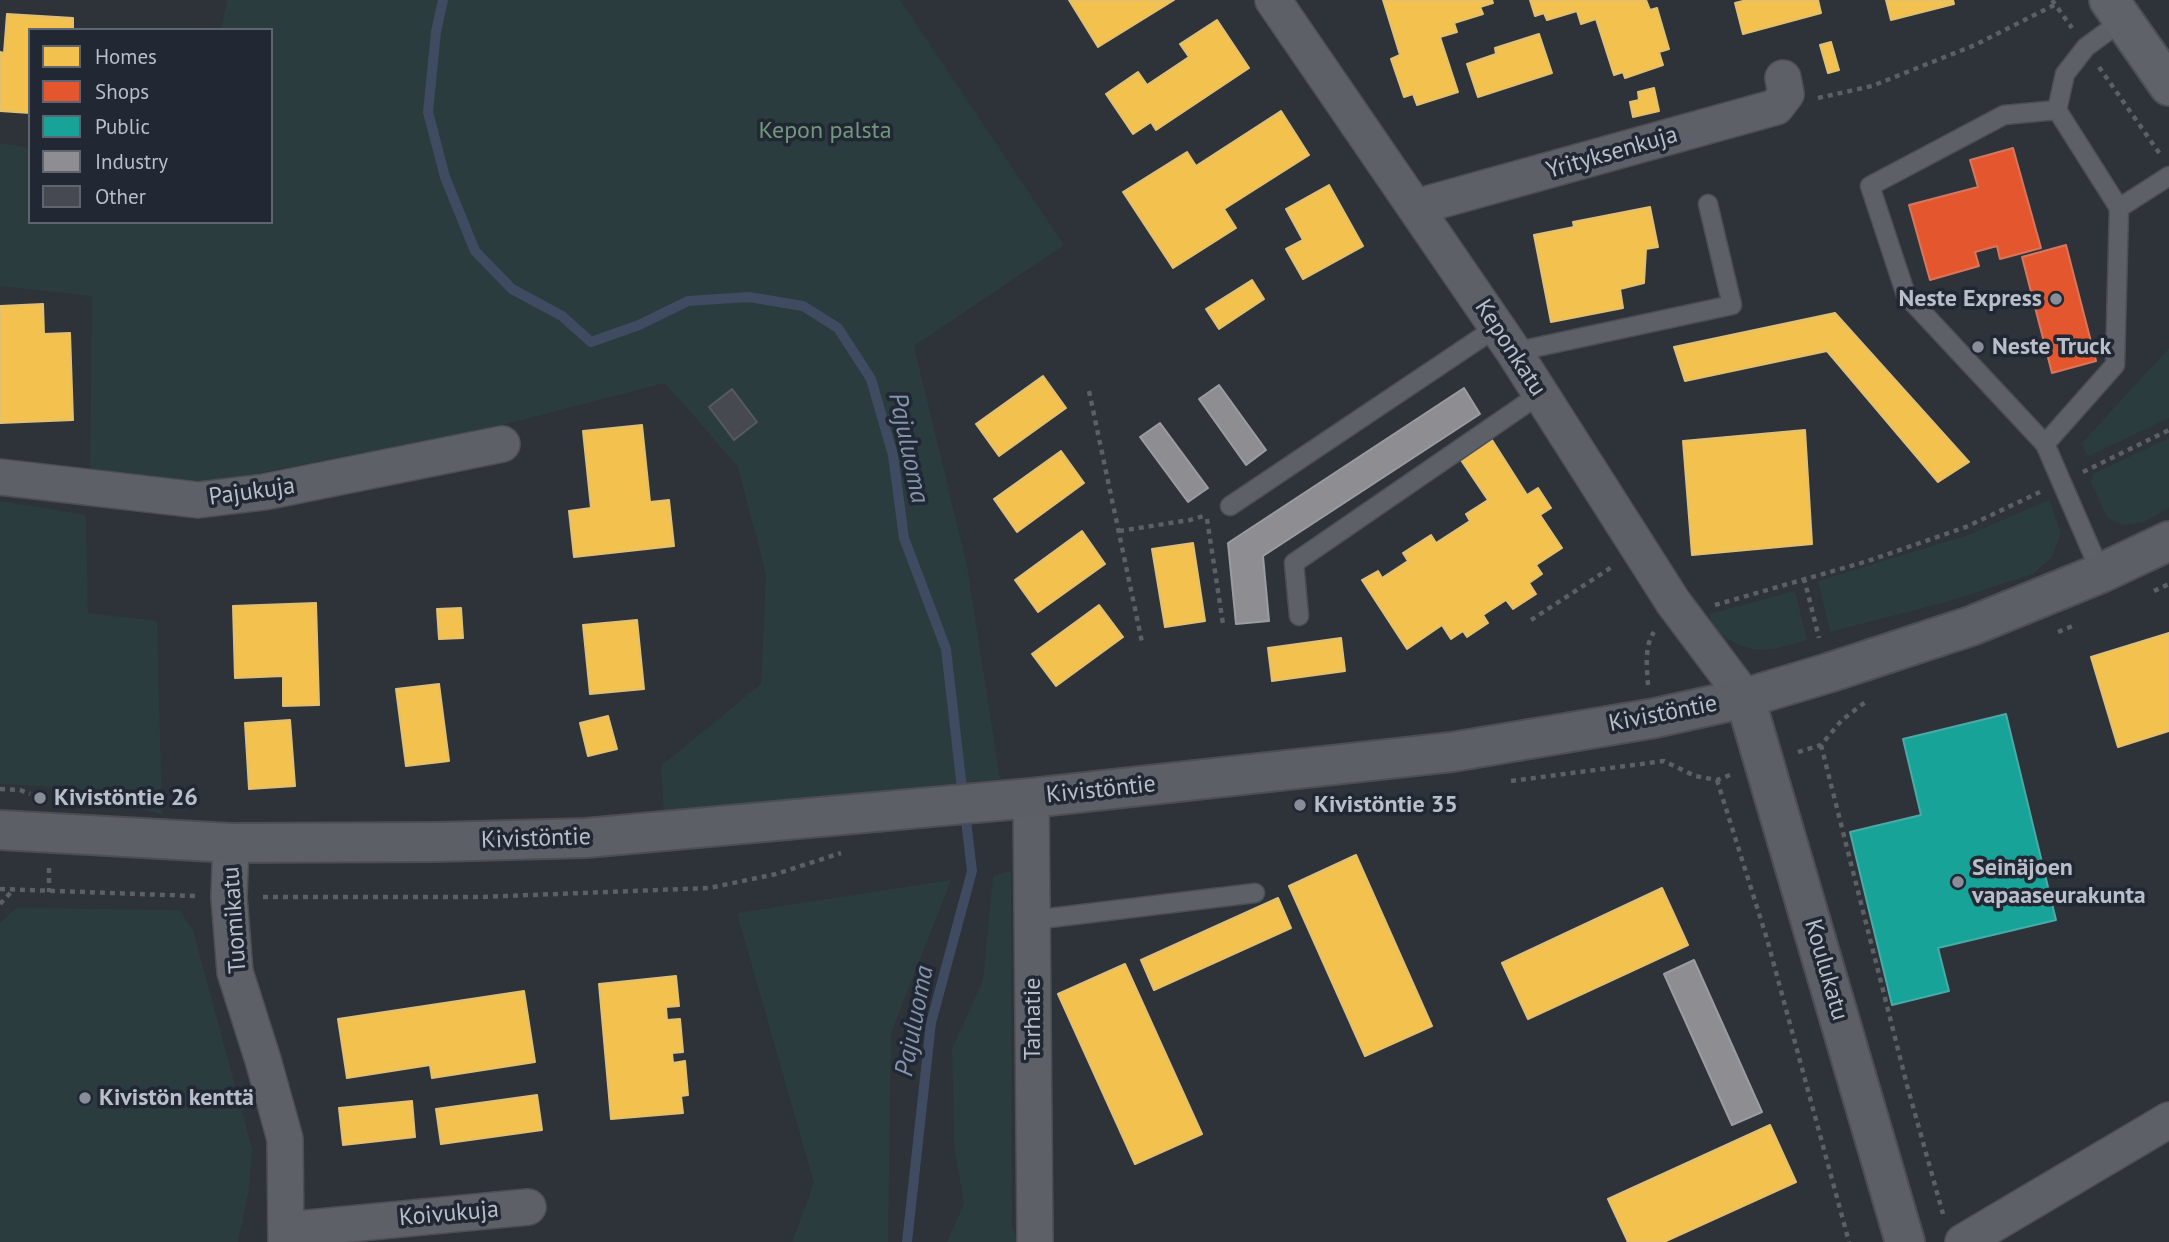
<!DOCTYPE html>
<html>
<head>
<meta charset="utf-8">
<style>
	body { margin:0 }
	#map { position:relative; width:2169px; height:1242px; overflow:hidden; background:#2e3239; font-family:"PT Sans",sans-serif }
	canvas { display:block }
	.legend { position:absolute; left:28px; top:28px; width:245px; height:196px; box-sizing:border-box; background:#212834; border:2px solid #5e6470; margin:0; padding:9px 12px; list-style:none; font-size:21px; color:#b9bec9 }
	.legend li { display:flex; align-items:center; gap:14px; height:35px }
	.legend b { width:35px; border:2px solid #5e6470 }
</style>
</head>
<body>
<div id="map">
<canvas width="2169" height="1242"></canvas>
<ul class="legend">
<li><b style="height:19px;background:#f2c14e"></b>Homes</li>
<li><b style="height:19px;background:#e4572e"></b>Shops</li>
<li><b style="height:19px;background:#17a398"></b>Public</li>
<li><b style="height:19px;background:#8d8d92"></b>Industry</li>
<li><b style="height:19px;background:#464950"></b>Other</li>
</ul>
</div>
<script>
const c = document.querySelector('canvas').getContext('2d');
c.lineJoin = 'round';
function fillPath(path, color) {
  c.fillStyle = color;
  c.fill(path, 'evenodd');
}
function trace(path, color, width, dash) {
  c.strokeStyle = color;
  c.lineWidth = width;
  c.lineCap = dash ? 'butt' : 'round';
  c.setLineDash(dash || []);
  c.stroke(path);
}
function label(font, color, halo, rows, align = 'center') {
  c.font = font + ' "PT Sans",sans-serif';
  c.lineWidth = 7;
  c.setLineDash([]);
  c.textBaseline = 'middle';
  c.strokeStyle = halo;
  c.fillStyle = color;
  for (const [text, x, y, turn = 0] of rows) {
    c.save();
    c.translate(x, y);
    c.rotate((+turn || 0) * Math.PI / 180);
    c.textAlign = isNaN(turn) ? turn : align;
    if (halo) c.strokeText(text, 0, 0);
    c.fillText(text, 0, 0);
    c.restore();
  }
}
fillPath(new Path2D(`
	M227,0H900L1064,245L914,346L967,566L1000,779L664,812L661,766L761,684L766,575L738,467L665,383L494,427L192,486L90,471L92,296L0,286V143L30,148V222H271V30H221Z
	M2169,348V418L2088,456L2081,444Z
	M2169,438V508L2144,522L2122,525L2107,517L2091,482L2093,474Z
	M2049,500L2061,533L2052,557L2033,574L1946,602L1830,632L1818,581L1968,535Z
	M0,501L86,515L88,613L157,621L162,815L75,788L0,784Z
	M1795,591L1807,640C1763,653 1753,656 1714,630L1709,614Z
	M1011,871L1012,1225L1018,1242H947L964,1203L954,1145L952,1049L983,980L993,876Z
	M951,880L891,1033L888,1242H792L814,1183L737,913Z
	M16,908L179,910L193,930L252,1149L249,1189L238,1242H0V923Z`), '#2b3c3f');
const homes = new Path2D(`
	M1069,0H1174L1098,47Z
	M1383,0H1492L1493,3L1480,7L1483,14L1454,23L1457,32L1440,37L1458,92L1417,105L1413,94L1404,97L1391,59L1400,55Z
	M1530,0H1646L1650,10L1657,8L1669,49L1659,52L1663,65L1625,78L1623,72L1614,75L1596,19L1581,24L1577,11L1547,20L1544,13L1535,16Z
	M1747,0H1818L1821,13L1743,34L1735,3Z
	M1886,0H1953L1954,4L1891,20Z
	M7,14L73,18V30H30V113L0,111V52L4,53Z
	M1217,20L1249,68L1156,130L1151,122L1133,134L1106,94L1138,72L1147,85L1189,57L1180,44Z
	M1539,34L1552,73L1478,97L1467,64L1496,54L1495,48Z
	M1831,42L1839,70L1828,73L1820,45Z
	M1654,88L1659,111L1633,117L1630,102L1639,100L1638,92Z
	M1281,111L1309,155L1224,209L1236,228L1173,268L1123,192L1187,152L1196,166Z
	M1329,185L1363,246L1303,279L1286,249L1303,240L1286,209Z
	M1650,207L1658,247L1646,249L1644,283L1620,289L1623,308L1551,322L1534,235L1574,227L1573,222Z
	M1252,280L1264,299L1219,329L1206,309Z
	M43,304L44,334L70,333L73,420L0,423V306Z
	M1835,313L1969,462L1938,482L1827,351L1685,381L1674,347Z
	M1043,376L1066,408L999,456L976,424Z
	M642,425L650,502L669,500L674,546L574,557L569,511L591,508L583,431Z
	M1805,430L1812,544L1692,555L1683,441Z
	M1492,440L1527,495L1538,488L1551,508L1540,515L1562,548L1536,565L1542,574L1529,583L1536,594L1513,609L1506,600L1483,615L1488,623L1467,637L1463,631L1451,639L1442,625L1407,649L1362,580L1378,571L1382,578L1408,561L1403,553L1431,535L1436,543L1470,521L1466,514L1488,500L1461,460Z
	M1061,451L1084,483L1017,532L994,499Z
	M1082,531L1105,564L1038,612L1015,580Z
	M1193,543L1205,621L1165,627L1152,549Z
	M316,603L319,705L283,706V676L235,678L233,606Z
	M1099,605L1123,637L1056,686L1032,654Z
	M461,608L463,638L439,639L437,609Z
	M637,620L644,689L590,694L583,625Z
	M2169,633V731L2118,747L2091,657Z
	M1341,638L1345,671L1272,681L1268,648Z
	M439,684L449,761L406,766L396,689Z
	M608,716L617,749L588,756L580,723Z
	M290,720L295,786L249,789L245,723Z
	M1356,855L1432,1026L1365,1056L1289,886Z
	M1662,888L1688,945L1528,1019L1502,963Z
	M1278,898L1291,928L1154,990L1141,960Z
	M1125,964L1202,1134L1135,1164L1058,994Z
	M676,976L679,1006L666,1007L667,1020L680,1019L683,1052L672,1053L673,1063L685,1061L688,1095L681,1096L683,1113L611,1119L599,984Z
	M524,991L535,1062L432,1078L430,1065L347,1078L338,1019Z
	M537,1095L542,1130L441,1144L436,1109Z
	M412,1101L415,1137L343,1145L339,1108Z
	M1770,1125L1796,1182L1664,1242H1628L1608,1199Z`);
fillPath(homes, '#f2c14e');
trace(homes, '#e1c073', 2);
const shops = new Path2D(`
	M2013,148L2041,248L2000,259L1997,246L1975,252L1979,266L1930,280L1909,205L1978,187L1970,160Z
	M2066,245L2096,361L2052,373L2022,257Z`);
fillPath(shops, '#e4572e');
trace(shops, '#d7765c', 2);
const public = new Path2D(`
	M2006,714L2056,920L1938,948L1949,991L1892,1005L1850,832L1921,815L1903,739Z`);
fillPath(public, '#17a398');
trace(public, '#48aba7', 2);
const industry = new Path2D(`
	M1219,385L1266,450L1246,465L1199,399Z
	M1464,388L1480,414L1263,556L1269,621L1236,624L1228,543Z
	M1160,423L1208,488L1188,502L1140,437Z
	M1694,960L1762,1112L1732,1125L1664,974Z`);
fillPath(industry, '#8d8d92');
trace(industry, '#9a9ca2', 2);
trace(new Path2D(`
	M443,0L436,32L428,112L445,177L475,251L512,289L562,316L591,342L639,325L688,301L749,297L803,306L838,328L871,379L893,455L904,538L946,649L963,797
	M907,1242L931,1023L972,871L965,812`), '#3e4b61', 10);
const building = new Path2D(`
	M732,389L757,422L734,440L709,407Z`);
fillPath(building, '#464950');
trace(building, '#565a61', 2);
const lane = new Path2D(`
	M2057,110L2065,74L2086,47L2123,20
	M2119,208L2169,176
	M1514,352L1732,305L1708,204
	M2045,444L2115,365L2119,208L2057,110L2004,115L1870,186L1906,295L2045,444L2101,573
	M1230,506L1497,327
	M1299,616L1294,563L1540,394
	M1033,920L1255,893`);
const street = new Path2D(`
	M1273,0L1514,352L1673,602L1745,698
	M1416,207L1776,107L1786,94L1783,78
	M0,477L198,500L264,492L502,444
	M1031,798L1035,1241
	M231,843L229,897L235,972L263,1060L285,1139L286,1242
	M287,1230L528,1207
	M1963,1242L2169,1120`);
const secondary = new Path2D(`
	M1745,698L1905,1242
	M0,830L231,843L436,842L586,838L1031,798L1452,752L1655,718L1745,698L1828,673L1971,626L2101,573L2169,541`);
const primary = new Path2D(`
	M2109,0L2169,86`);
trace(lane, '#4c4e54', 21);
trace(street, '#4c4e54', 38);
trace(secondary, '#4c4e54', 42);
trace(primary, '#4b4f56', 42);
trace(new Path2D(`
	M2052,0L2072,28
	M2099,67L2160,154
	M1818,98L1872,86L1975,45L2056,4
	M1089,391L1142,642
	M2083,472L2169,430
	M1207,519L1223,624
	M1119,531L1190,520L1207,515
	M1804,578L1819,638
	M2154,591L2169,584
	M1715,605L1868,561L1966,527L2040,492
	M1531,620L1612,567
	M2058,632L2075,625
	M1648,685C1647,668 1644,646 1654,632
	M1821,745L1907,1085L1943,1214
	M1798,752L1821,745L1842,720L1868,700
	M1717,780L1767,939L1849,1242
	M1511,781L1664,761L1695,776L1717,780L1730,775
	M0,789L20,790L30,794
	M49,868V892
	M0,889L195,896
	M263,897H480L709,888L776,874L841,853
	M0,904L12,891`), '#5b6064', 4.5, [5, 5]);
trace(lane, '#5e6067', 18);
trace(street, '#5e6067', 35);
trace(secondary, '#5c5f66', 38);
trace(primary, '#5f6369', 38);
for (const [x, y, r, color] of [
	[2056,299,7,"#888d97"],
	[1978,347,7,"#888d97"],
	[40,798,7,"#888d97"],
	[1300,805,7,"#888d97"],
	[1958,882,7,"#888d97"],
	[85,1098,7,"#888d97"]
]) {
  const dot = new Path2D();
  dot.arc(x, y, r, 0, 2 * Math.PI);
  c.fillStyle = color;
  c.fill(dot);
  trace(dot, '#212834', 2.5);
}
label('24px', '#73977c', '#212834', [
	["Kepon palsta",825,131]
]);
label('24px', '#b9bec9', '#212834', [
	["Yrityksenkuja",1612,153,-16],
	["Keponkatu",1510,348,57],
	["Pajukuja",252,492,-8],
	["Kivistöntie",1663,714,-11],
	["Kivistöntie",1101,790,-6],
	["Kivistöntie",536,839,-2],
	["Tuomikatu",235,920,-94],
	["Koulukatu",1826,970,74],
	["Tarhatie",1033,1019,-90],
	["Koivukuja",449,1214,-5]
]);
label('bold 24px', '#b9bec9', '#212834', [
	["Neste Express",2042,299,"right"],
	["Neste Truck",1992,347],
	["Kivistöntie 26",54,798],
	["Kivistöntie 35",1314,805],
	["Seinäjoen",1972,868],
	["vapaaseurakunta",1972,896],
	["Kivistön kenttä",99,1098]
], 'left');
label('italic 26px', '#8494ad', '#212834', [
	["Pajuluoma",908,448,78],
	["Pajuluoma",915,1021,-79]
]);
</script>
</body>
</html>
